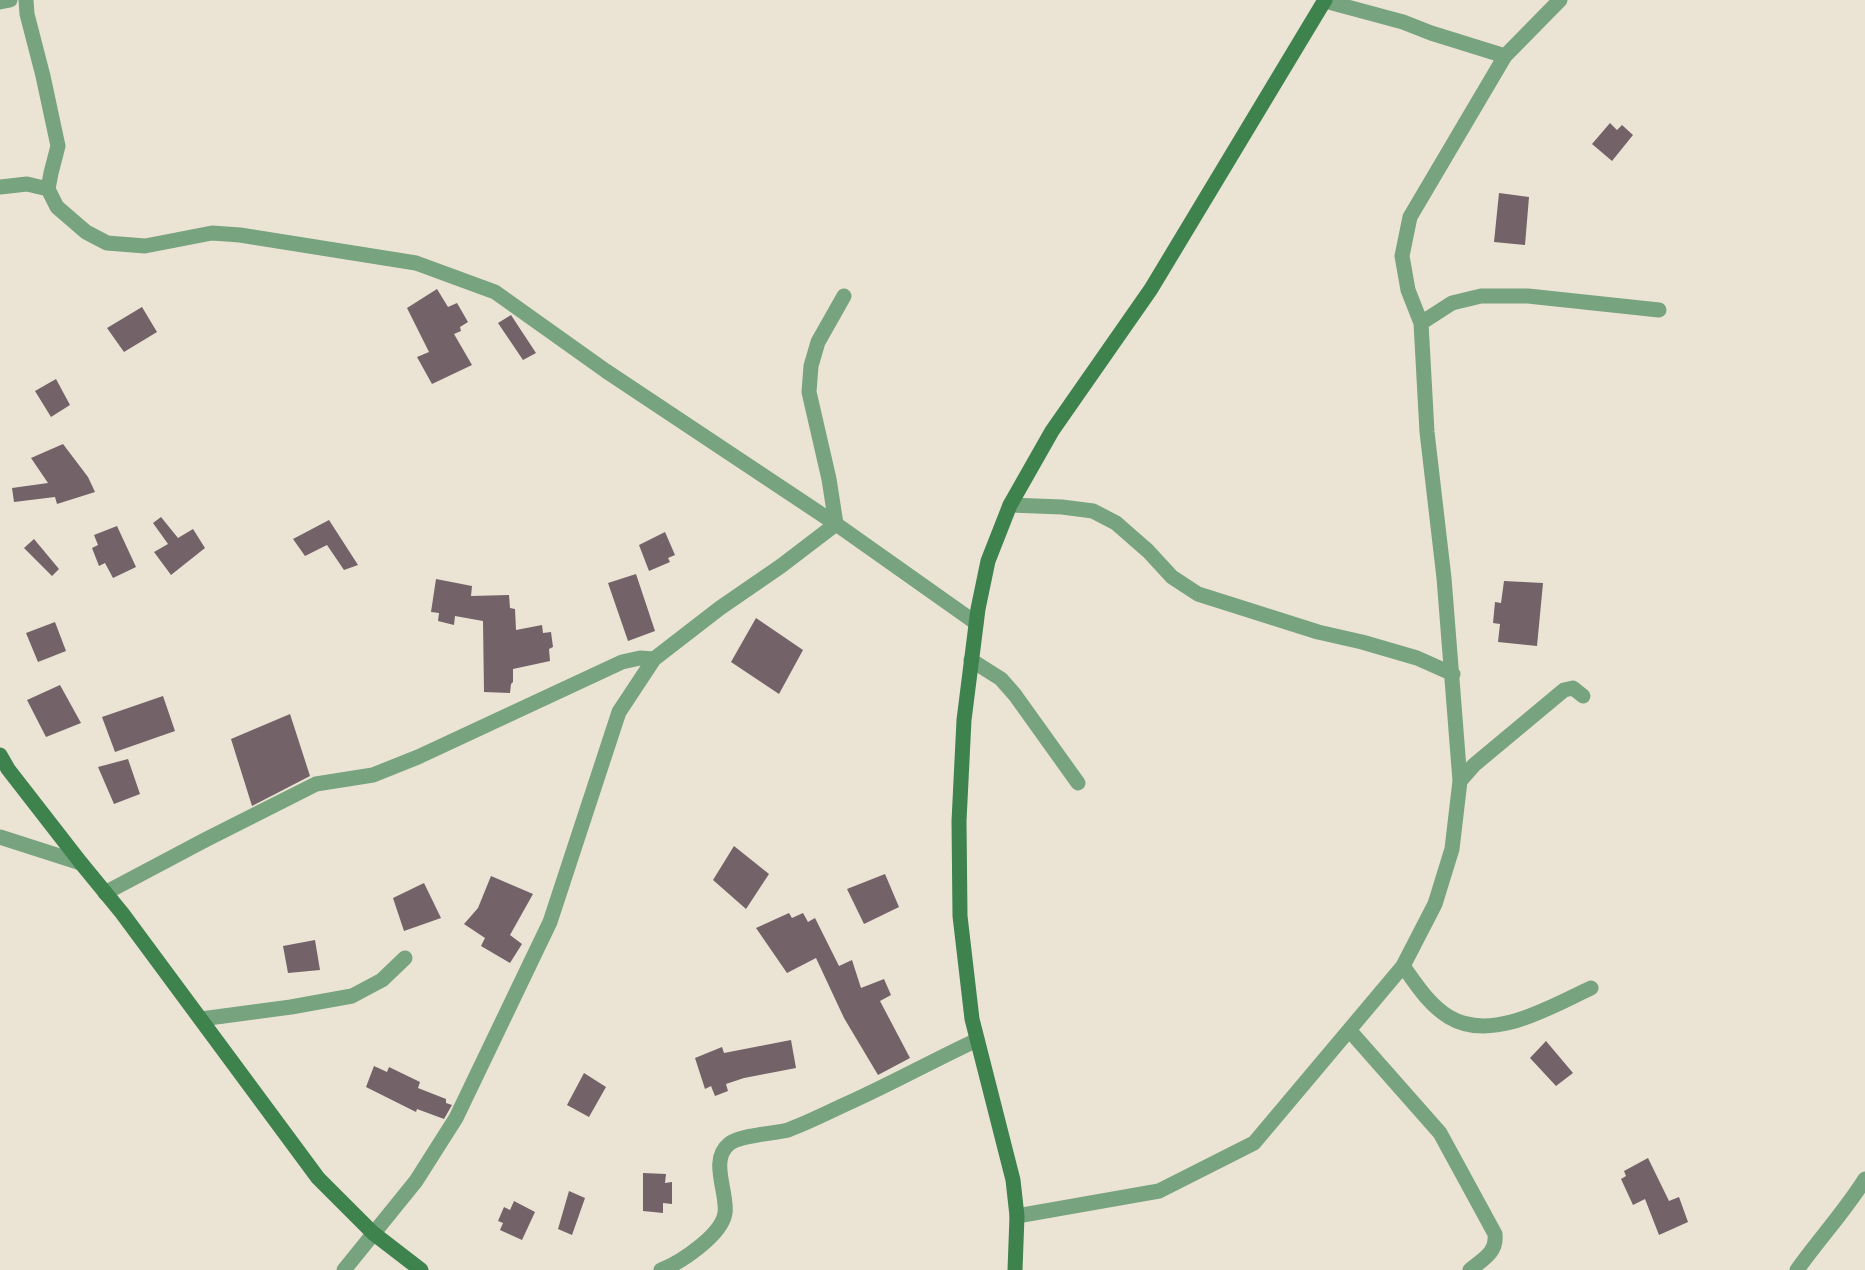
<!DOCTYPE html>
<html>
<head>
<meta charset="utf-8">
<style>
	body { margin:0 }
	canvas { display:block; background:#ebe3d4 }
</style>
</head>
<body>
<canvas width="1865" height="1270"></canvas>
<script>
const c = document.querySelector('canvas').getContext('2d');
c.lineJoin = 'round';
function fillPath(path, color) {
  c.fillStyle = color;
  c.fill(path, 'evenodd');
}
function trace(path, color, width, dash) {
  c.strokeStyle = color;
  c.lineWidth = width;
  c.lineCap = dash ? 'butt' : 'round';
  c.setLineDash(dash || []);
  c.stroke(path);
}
fillPath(new Path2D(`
	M1610,123L1617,130L1622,125L1633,135L1612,161L1592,144Z
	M1499,193L1529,197L1525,245L1494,242Z
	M437,289L448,307L457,303L468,322L460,327L461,331L454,334L472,365L432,384L417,357L429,352L407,308Z
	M142,307L157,332L124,352L107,328Z
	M511,315L536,353L523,360L498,323Z
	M56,379L70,405L51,417L35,391Z
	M63,444L88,477L95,492L57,504L55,497L14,502L12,488L48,483L31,458Z
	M161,517L178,538L193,529L205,548L171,575L154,552L168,544L153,523Z
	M329,520L358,565L344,570L327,545L305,556L293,539Z
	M117,526L136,567L113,578L105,563L99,566L92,548L98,545L94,535Z
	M665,532L675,555L668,558L670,562L649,571L639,545Z
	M34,539L59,569L52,576L24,548Z
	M636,574L655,631L628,641L608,583Z
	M436,579L472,586L471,596L509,595L510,608L515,609L516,630L542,625L543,633L551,632L553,647L549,649L550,661L513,669V682L511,684L510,693L484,692L483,621L455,616L454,625L438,621L439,613L431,612Z
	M1504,581L1543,583L1537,646L1498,642L1500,624L1493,623L1495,602L1501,603Z
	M756,618L803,650L779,694L731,662Z
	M55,622L66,651L38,662L26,633Z
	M60,685L81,723L46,737L27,700Z
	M163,696L175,731L115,752L102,717Z
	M290,714L310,776L252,806L231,739Z
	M128,759L140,794L114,804L98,767Z
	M734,846L769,874L746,909L713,880Z
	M885,874L899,907L864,924L847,889Z
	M491,876L533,894L510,935L522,944L510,963L481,946L485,938L464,924L478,908Z
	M424,883L441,918L404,931L393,898Z
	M789,913L792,918L803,913L808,922L815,918L839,966L852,960L861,988L884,979L891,995L880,1001L910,1058L878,1075L844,1018L816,958L787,973L756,928Z
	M315,940L320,970L288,973L283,946Z
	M791,1040L796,1068L744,1078L726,1084L728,1091L715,1096L711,1086L705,1089L695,1058L722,1047L724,1053Z
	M1546,1041L1573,1073L1556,1086L1530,1058Z
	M374,1066L387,1072L389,1067L420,1082L418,1088L446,1099V1103L452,1105L444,1119L417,1109L416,1112L366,1087Z
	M584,1073L606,1087L589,1117L567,1105Z
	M1648,1158L1669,1201L1679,1197L1688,1222L1659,1235L1645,1199L1633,1205L1621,1179L1626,1176L1624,1171Z
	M643,1173L666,1174L665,1183L672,1182V1204L663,1203V1213L643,1211Z
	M569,1191L585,1198L572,1235L558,1229Z
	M514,1201L535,1212L522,1240L500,1230L503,1223L498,1221L504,1207L510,1210Z`), '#736369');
trace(new Path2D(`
	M26,0L27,14L43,76L58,146L51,173L48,189
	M1325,1L1403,22L1431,33L1505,56
	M0,2L10,0
	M0,187L27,184L48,189L57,207L86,232L107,243L145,246L212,233L240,235L416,263L495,292L606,371L836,524L976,623
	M1421,323L1452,303L1481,296H1528L1659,310
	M1010,505L1062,507L1093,511L1116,523L1148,551L1172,577L1198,594L1318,632L1362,642L1417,658L1453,674
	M971,660L1001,679L1015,695L1078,783
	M1460,781L1474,765L1564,690L1573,688L1583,696
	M0,837L81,863
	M105,893L205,840L316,784L373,775L418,757L622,662L640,658L654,659L720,608L781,566L836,524L829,479L809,392L811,366L818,342L844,296
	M1403,966C1416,984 1429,1005 1449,1017C1492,1043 1552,1006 1591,988
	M201,1019L291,1007L352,996L382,980L405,958
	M1350,1031L1440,1133L1495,1234C1497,1253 1483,1259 1470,1270
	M1017,1216L1159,1191L1254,1143L1403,966L1435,904L1452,849L1460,781L1444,578L1427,432L1421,323L1408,290L1402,256L1410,217L1505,56L1560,0
	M344,1270L416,1181L456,1118L550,922L619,712L654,659
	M661,1270C680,1263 722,1235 725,1213C728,1193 709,1160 729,1144C739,1135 773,1134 788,1130C807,1123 825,1114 844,1105C889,1085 932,1061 977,1040
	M1797,1270C1819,1239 1845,1211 1865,1179`), '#77a37f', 15);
trace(new Path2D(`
	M0,755L8,769L81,863L122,913L318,1178L373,1233L421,1270
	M1015,1270L1017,1216L1013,1180L972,1019L960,916L959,821L964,720L978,609L988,561L1010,505L1052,431L1151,289L1325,0`), '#3e834d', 15);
</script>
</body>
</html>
